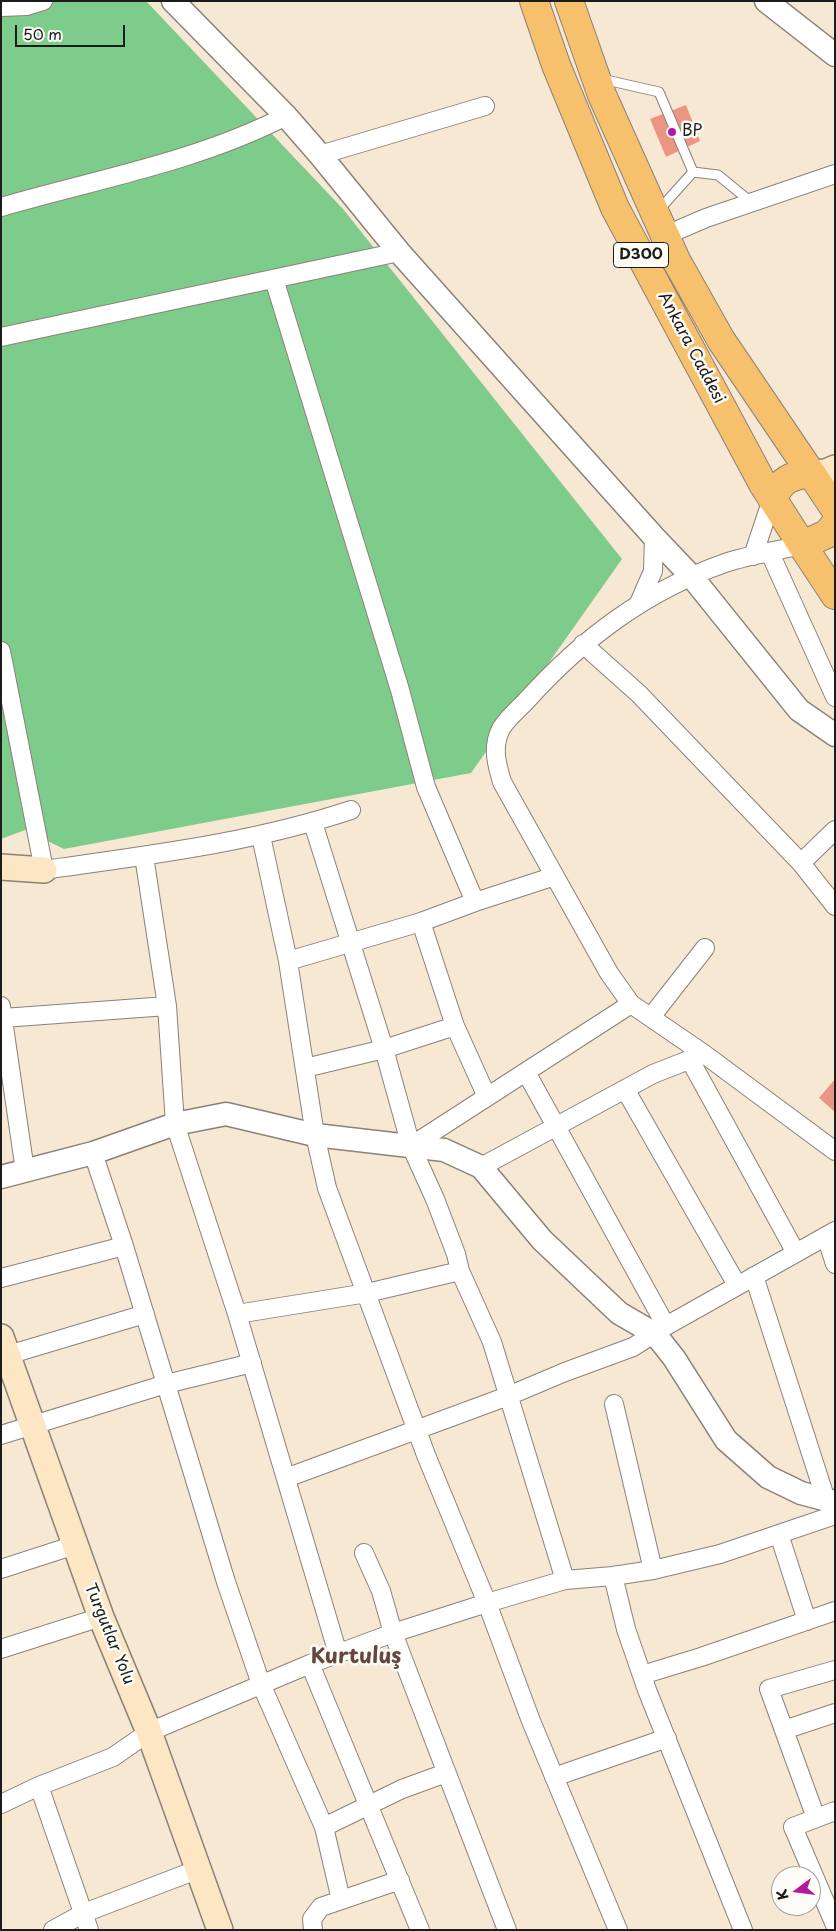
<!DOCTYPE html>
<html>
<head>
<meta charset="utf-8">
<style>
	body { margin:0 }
	#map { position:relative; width:836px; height:1931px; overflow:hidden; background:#f7e8d4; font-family:"Playpen Sans",sans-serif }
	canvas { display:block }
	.frame { position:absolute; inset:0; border:2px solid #1c1c1c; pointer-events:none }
	.north { position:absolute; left:771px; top:1866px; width:50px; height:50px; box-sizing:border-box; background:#fdfcf7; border:1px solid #a3a29f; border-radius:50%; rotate:255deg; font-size:14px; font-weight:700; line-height:20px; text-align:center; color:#1c1c1c }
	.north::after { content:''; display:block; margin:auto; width:18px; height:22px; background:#b5179e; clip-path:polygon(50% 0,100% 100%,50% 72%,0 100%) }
	.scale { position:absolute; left:15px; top:25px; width:110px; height:22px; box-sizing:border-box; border:2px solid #1c1c1c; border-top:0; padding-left:6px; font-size:15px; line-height:18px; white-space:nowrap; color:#1c1c1c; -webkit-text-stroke:4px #fdfcf7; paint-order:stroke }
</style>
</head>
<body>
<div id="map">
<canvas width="836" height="1931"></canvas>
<div class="frame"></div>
<div class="north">K</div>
<div class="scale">50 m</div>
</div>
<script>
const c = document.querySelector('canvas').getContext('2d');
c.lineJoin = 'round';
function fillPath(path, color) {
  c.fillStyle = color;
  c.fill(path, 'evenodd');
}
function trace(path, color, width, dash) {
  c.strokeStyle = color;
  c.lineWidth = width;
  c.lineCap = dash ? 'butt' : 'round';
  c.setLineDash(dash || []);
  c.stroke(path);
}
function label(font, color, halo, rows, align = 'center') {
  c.font = font + ' "Playpen Sans",sans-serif';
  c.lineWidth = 5;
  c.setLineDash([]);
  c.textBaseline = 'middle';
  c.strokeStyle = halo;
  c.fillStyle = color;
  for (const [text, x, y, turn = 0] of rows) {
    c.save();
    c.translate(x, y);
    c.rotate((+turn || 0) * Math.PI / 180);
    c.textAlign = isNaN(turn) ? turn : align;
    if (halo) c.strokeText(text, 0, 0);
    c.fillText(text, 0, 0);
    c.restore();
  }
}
fillPath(new Path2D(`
	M1,1H146L343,209L622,559L471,773L64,849L25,830L1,839Z`), '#7ecc8b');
fillPath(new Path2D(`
	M686,105L700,141L666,157L650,119Z
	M835,1079V1112L819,1098Z`), '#eb9682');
const service = new Path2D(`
	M602,79L659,92L693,172L658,211
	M693,172L718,175L751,202`);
const minor = new Path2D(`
	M1,7L27,6L43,1
	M320,155L485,106
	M1,207C97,179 196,162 286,116
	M664,236L706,218L835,174
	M274,279L400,690L426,787L475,902
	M1,337L399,252
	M802,545C776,551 749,555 725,563C646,591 583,638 527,700C520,708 504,721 500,731C492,748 497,765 502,782L609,973L631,1004L704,1054L835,1151
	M770,553L835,697
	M753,556L772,499
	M639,603L653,571L654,537
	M583,644L639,694L801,863L835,906
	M1,651L44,870C148,855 252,843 351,810
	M313,823L384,1049L411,1146
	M261,836L288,961L315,1135L327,1188L426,1455L487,1603L531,1721L618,1930
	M144,856L167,1006L175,1124L237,1314L338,1654
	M801,863L835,830
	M421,922L455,1026L487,1097
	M288,961L421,922L475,902L555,876
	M1,1006L25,1171
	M651,1017L705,948
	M3,1018L167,1006
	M690,1060L796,1253
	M305,1068L384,1049L455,1026
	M526,1072L666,1326
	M625,1089L737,1285
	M93,1153L124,1246L226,1582L261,1684L324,1827L341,1900
	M481,1167L653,1074L704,1054
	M826,1236L835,1264
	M754,1276L826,1500
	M1,1278L124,1246
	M237,1314L367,1293L460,1271
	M8,1355L145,1314
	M614,1404L653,1570
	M1,1435L166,1384L252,1363
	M286,1478L508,1396L565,1372L633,1347L666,1326L835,1231
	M779,1534L807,1621
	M364,1553L381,1591L393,1633L507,1930
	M1,1569L75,1545
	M613,1576L626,1629L647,1690L743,1930
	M565,1580L492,1342L460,1271L456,1254L435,1199L411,1146L631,1004
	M1,1649L101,1617
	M310,1664L420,1930
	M642,1675L701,1657L835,1611
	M784,1730L835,1713
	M554,1777L667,1738
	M39,1786L89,1930
	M1,1804L39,1786L113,1757L149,1732L310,1664L393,1633L487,1603L565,1580L613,1576L653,1570L720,1554L835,1515
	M835,1811L793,1827L835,1925
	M816,1818L769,1689L835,1670
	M324,1827L402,1789L446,1773
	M53,1930L84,1913L199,1869
	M313,1930L312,1919L321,1907L400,1880`);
const tertiary = new Path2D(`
	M173,1L286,116L320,155L399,252L654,537L692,577L799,710L835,735
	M766,1L835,55
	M1,1177L93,1153L175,1124L226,1114L315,1135L444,1150L481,1167L542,1240L619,1313L655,1334L674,1358L726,1440L768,1477L801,1493L835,1502`);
const secondary = new Path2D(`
	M811,473L826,472L835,468
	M1,867L44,870
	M1,1337L101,1617L149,1732L220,1930`);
const trunk = new Path2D(`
	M534,1L556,65L615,208L763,484L802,545L827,534L835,524
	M569,1L602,95L676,260L721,340L811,473
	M772,499C783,478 789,477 811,473L835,509
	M802,545L835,595`);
trace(service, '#8a8278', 11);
trace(minor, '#8a8278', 20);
trace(tertiary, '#8a8278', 25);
trace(secondary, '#8a8278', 28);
trace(trunk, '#8a8278', 30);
trace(service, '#fff', 9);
trace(minor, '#fff', 18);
trace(tertiary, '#fff', 22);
trace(secondary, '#fce6c4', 25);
trace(trunk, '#f7c06c', 28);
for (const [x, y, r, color] of [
	[672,132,5,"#b5179e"]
]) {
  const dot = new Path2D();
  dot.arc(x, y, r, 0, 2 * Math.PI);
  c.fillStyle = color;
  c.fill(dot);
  trace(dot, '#fdfcf7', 2);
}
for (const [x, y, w] of [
	[641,255,55]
]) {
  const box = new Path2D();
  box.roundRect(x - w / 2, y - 12.5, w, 25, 4);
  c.fillStyle = '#fdfcf7';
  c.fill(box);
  trace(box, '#1c1c1c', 1);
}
label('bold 15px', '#1c1c1c', null, [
	["D300",641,255]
]);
label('16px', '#1c1c1c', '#fdfcf7', [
	["BP",682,132]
], 'left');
label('16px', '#1c1c1c', '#fdfcf7', [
	["Ankara Caddesi",691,348,62],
	["Turgutlar Yolu",109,1634,68]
]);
label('bold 21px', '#644740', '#fdfcf7', [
	["Kurtuluş",356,1657]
]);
</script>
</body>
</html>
